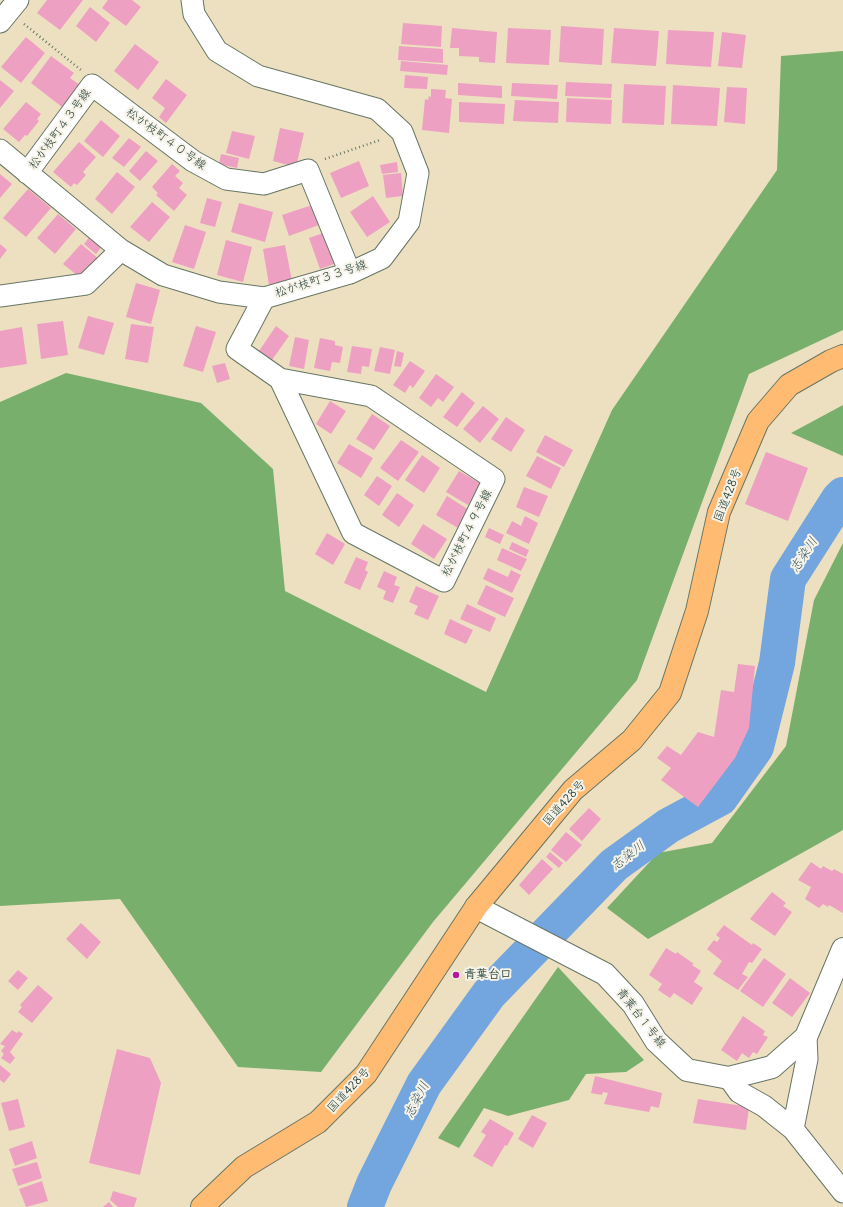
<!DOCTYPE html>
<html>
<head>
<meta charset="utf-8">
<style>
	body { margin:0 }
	canvas { display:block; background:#ece0c0 }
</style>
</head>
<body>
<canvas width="843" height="1207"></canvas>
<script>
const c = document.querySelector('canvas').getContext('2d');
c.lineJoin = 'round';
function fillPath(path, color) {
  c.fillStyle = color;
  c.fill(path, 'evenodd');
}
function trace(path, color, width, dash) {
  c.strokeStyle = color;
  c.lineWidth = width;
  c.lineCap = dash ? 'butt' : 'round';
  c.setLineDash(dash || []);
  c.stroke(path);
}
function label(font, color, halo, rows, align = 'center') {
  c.font = font + ' Delius,"Klee One",sans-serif';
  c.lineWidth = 4;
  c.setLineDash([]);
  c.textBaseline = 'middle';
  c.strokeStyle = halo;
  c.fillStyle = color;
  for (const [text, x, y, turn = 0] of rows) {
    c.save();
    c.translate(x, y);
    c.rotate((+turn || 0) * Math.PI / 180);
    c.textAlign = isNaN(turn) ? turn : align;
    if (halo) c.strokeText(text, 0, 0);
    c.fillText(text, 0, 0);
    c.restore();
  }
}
fillPath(new Path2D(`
	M843,51V330L749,374L637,680L433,922L321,1072L238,1067L120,899L0,906V402L66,373L201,403L273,469L285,591L486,692L612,410L777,170L781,56Z
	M843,405V456L791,433Z
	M843,543V830L648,939L607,908L658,853L712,843L786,746L814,600Z
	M558,967L644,1060L626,1072L586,1074L569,1100L508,1116L484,1108L459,1148L438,1138Z`), '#79af6c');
trace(new Path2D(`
	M365,1207L374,1184L424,1084L489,994L614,865L668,826L720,798L756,747L777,663L788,579L839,499L843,495`), '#73a5de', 36);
fillPath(new Path2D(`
	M47,0H83L60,30L37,13Z
	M108,0H132L141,7L126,26L102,8Z
	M90,7L110,23L96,42L76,26Z
	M403,23L442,26L441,47L401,44Z
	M561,26L604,29L602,65L559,62Z
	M452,28L497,32L495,63L479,62V57L459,56V48H450Z
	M508,28L551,30L549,65L506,63Z
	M614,28L659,31L656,66L611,63Z
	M668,30L714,32L711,67L666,64Z
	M722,32L746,35L742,68L718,66Z
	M26,37L45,53L21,83L1,67Z
	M135,44L159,62L138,90L114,71Z
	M399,46L443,49V63L398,60Z
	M51,56L74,73L70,78L80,85L62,107L31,83Z
	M401,61L448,65L447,75L400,71Z
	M405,75L428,77L427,89L404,88Z
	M166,79L187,95L166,123L159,117L165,108L152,98Z
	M0,80L14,91L0,108Z
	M566,82L612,84L611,98L565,96Z
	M458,83L502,86V98L458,95Z
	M512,83L558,85L557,99L511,96Z
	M624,84L666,86L664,125L622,123Z
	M673,85L720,88L717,126L671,124Z
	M727,87L747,88L745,124L724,122Z
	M431,89L446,90L445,98L452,99L449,133L422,130L425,99L428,100L429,96L431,97Z
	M567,98L612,100L611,124L566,122Z
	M515,100L559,102L558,123L513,121Z
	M26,102L41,114L37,119L39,121L27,136L25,135L19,142L3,129Z
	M459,102L505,104L504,124L459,122Z
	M101,120L120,136L103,157L84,141Z
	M280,128L304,133L296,167L273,161Z
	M232,131L255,136L249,159L226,153Z
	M129,138L141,147L124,167L112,158Z
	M79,142L96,157L83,172L86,175L77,185L74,183L71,187L53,172Z
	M146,151L158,161L140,181L129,171Z
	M221,154L239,158L237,168L219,164Z
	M359,161L369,186L341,198L330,173Z
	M397,162L398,172L382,174L380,165Z
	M172,164L180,171L175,176L183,183L179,188L187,195L174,211L156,195L158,193L152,187Z
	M117,172L135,187L112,214L95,199Z
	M401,173L403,196L386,198L383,175Z
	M0,174L12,184L0,198Z
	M28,189L51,208L26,237L3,218Z
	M373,196L390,222L367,237L350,212Z
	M207,198L222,202L215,227L200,223Z
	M152,202L170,217L149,242L130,227Z
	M239,203L273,212L265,242L231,232Z
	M312,205L319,225L289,236L282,215Z
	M58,214L76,229L55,254L37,238Z
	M185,225L206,232L194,269L172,262Z
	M326,232L337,263L320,269L309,238Z
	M91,235L103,245L96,254L84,244Z
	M226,240L252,247L243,282L217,275Z
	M0,244L7,250L0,259Z
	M81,244L99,259L82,279L63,264Z
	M285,245L292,281L269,285L263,249Z
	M136,283L160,290L151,324L126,317Z
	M88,316L114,323L104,355L78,348Z
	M63,321L68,355L41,359L37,324Z
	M131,324L154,327L148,363L125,359Z
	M196,326L216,332L203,372L183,366Z
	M276,326L289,336L272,360L259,351Z
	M22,327L27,364L0,368V331Z
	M295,337L309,340L304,369L289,366Z
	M320,338L335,341V345L343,347L340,363L332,362L330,371L314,368Z
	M352,346L372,349L369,367L362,366L361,374L347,372Z
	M380,347L395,350L390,374L374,371Z
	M397,351L404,353L401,367L394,366Z
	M410,361L425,371L413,388L410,385L405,393L393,385Z
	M225,363L230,379L217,383L212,366Z
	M436,374L454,387L443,402L438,398L431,407L419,398Z
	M462,392L475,403L457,427L443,417Z
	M330,401L346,411L331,434L316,424Z
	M483,406L499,419L480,443L463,429Z
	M372,414L390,426L374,450L356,439Z
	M506,417L525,430L511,452L491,439Z
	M545,435L573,450L564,467L536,452Z
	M401,440L419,452L398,481L380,468Z
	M349,444L373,458L361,478L337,463Z
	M766,452L808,468L788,521L745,504Z
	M422,455L440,468L424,493L405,480Z
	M537,456L561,468L551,489L526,476Z
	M459,471L481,484L468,505L446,492Z
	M377,476L392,486L379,506L364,495Z
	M524,487L548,496L539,517L516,507Z
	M397,493L414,505L399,527L382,515Z
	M447,496L469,510L458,528L436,515Z
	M525,516L538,523L529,544L506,533L512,521L521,526Z
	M423,524L447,539L434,559L411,544Z
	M489,528L504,535L500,544L485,537Z
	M327,533L345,544L333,565L315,554Z
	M512,542L529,550L526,557L509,549Z
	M502,548L527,559L521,571L497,560Z
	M356,557L368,562L365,570L368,572L360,590L344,583Z
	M488,568L508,577L511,570L521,575L512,593L483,579Z
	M384,571L397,577L394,585L400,587L393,603L383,599L386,591L377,587Z
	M486,585L514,598L505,617L477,604Z
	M416,586L439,596L428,620L414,614L418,606L409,602Z
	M467,604L496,618L490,632L460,619Z
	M450,619L473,630L466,644L444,634Z
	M738,664L755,666L749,728L735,758L698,807L661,780L671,768L657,758L667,746L681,755L698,732L714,737L721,690L734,692Z
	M589,808L601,819L582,841L569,829Z
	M566,832L582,845L566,862L551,850Z
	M550,852L563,863L559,868L546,857Z
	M542,859L553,869L529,895L519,885Z
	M811,862L821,869L823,866L832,871L834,869L843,874V913L829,905L828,907L823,904L819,908L805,899L811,887L798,880Z
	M772,892L786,903L783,906L792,912L775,936L750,919Z
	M81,923L101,942L87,959L66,939Z
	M724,925L752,945L753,943L762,949L752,963L749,962L742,974L748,977L738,990L713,974L722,961L707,949L714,940L717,942L720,938L716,935Z
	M666,948L676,954L677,952L694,964L692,965L701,971L694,982L703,988L692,1005L674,993L670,998L658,990L662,984L649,975Z
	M764,958L786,974L763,1007L740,991Z
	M18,970L28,978L18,990L8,981Z
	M790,978L810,993L792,1017L772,1003Z
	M38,985L53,998L32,1023L18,1012L22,1007L20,1005Z
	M743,1016L765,1031L763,1035L768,1037L757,1054L753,1052L749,1058L742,1053L737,1061L721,1050Z
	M12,1030L17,1033L19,1031L23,1034L10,1052L15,1058L10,1064L1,1058L4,1054L1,1051L5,1046L0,1044Z
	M117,1049L150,1058L161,1083L140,1175L89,1163Z
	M0,1065L11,1074L4,1083L0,1080Z
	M595,1076L662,1093L659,1108L651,1106L649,1112L604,1104L608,1093L603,1092L602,1095L591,1093Z
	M18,1099L25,1127L9,1131L1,1103Z
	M698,1099L749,1107L746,1130L693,1123Z
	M532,1115L547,1123L533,1148L518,1139Z
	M490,1119L514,1133L507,1146L505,1145L492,1167L473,1156L486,1135L481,1132Z
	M32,1141L37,1158L15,1166L9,1149Z
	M37,1162L42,1178L18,1186L12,1169Z
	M42,1181L48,1201L26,1207L19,1189Z
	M113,1191L137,1198L134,1207H118L110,1200Z
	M109,1202L113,1207H103Z`), '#eea0c2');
const minor = new Path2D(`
	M0,22L18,0
	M0,150L121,250L163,275L219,292L264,298L350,273L382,258L409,222L418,173L402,132L377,109L258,76L217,51L194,14L192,0
	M27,173L92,85L193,161L226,179L264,184L308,170L350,273
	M0,296L86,284L121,250
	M264,298L237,349L280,379L353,533L444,581L494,479L371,396L280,379
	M729,1078L739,1092L764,1106L793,1129L843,1192
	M793,1129L807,1059L806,1037`);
const tertiary = new Path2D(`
	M476,907L605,974L633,1004L656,1041L687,1070L729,1078L772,1067L806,1037L843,949`);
const trunk = new Path2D(`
	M202,1207L244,1167L318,1122L366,1074L476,907L573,790L632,740L670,693L697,611L719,512L758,421L789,385L831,361L843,356`);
trace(minor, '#677665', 23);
trace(tertiary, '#677665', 24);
trace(trunk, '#677665', 24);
trace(new Path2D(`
	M24,24L81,70
	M325,159L380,140`), '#677665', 2.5, [1, 3]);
trace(minor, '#fff', 21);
trace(tertiary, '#fff', 22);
trace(trunk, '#febb71', 22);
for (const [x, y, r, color] of [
	[456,975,4,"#b5179e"]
]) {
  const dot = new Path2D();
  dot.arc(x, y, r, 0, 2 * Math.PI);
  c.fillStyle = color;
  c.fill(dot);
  trace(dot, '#f7f3e8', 1.5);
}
label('12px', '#1f3d34', '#f7f3e8', [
	["松が枝町４３号線",60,129,-54],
	["松が枝町４０号線",166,139,36],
	["松が枝町３３号線",321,279,-18],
	["国道428号",728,495,-69],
	["松が枝町４９号線",467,533,-63],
	["国道428号",564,803,-48],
	["青葉台１号線",641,1018,52],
	["国道428号",349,1090,-47]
]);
label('bold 12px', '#1f3d34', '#f7f3e8', [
	["青葉台口",464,975]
], 'left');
label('italic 13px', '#385c67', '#f7f3e8', [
	["志染川",804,555,-57],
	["志染川",628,856,-38],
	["志染川",417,1100,-63]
]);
</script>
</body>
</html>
